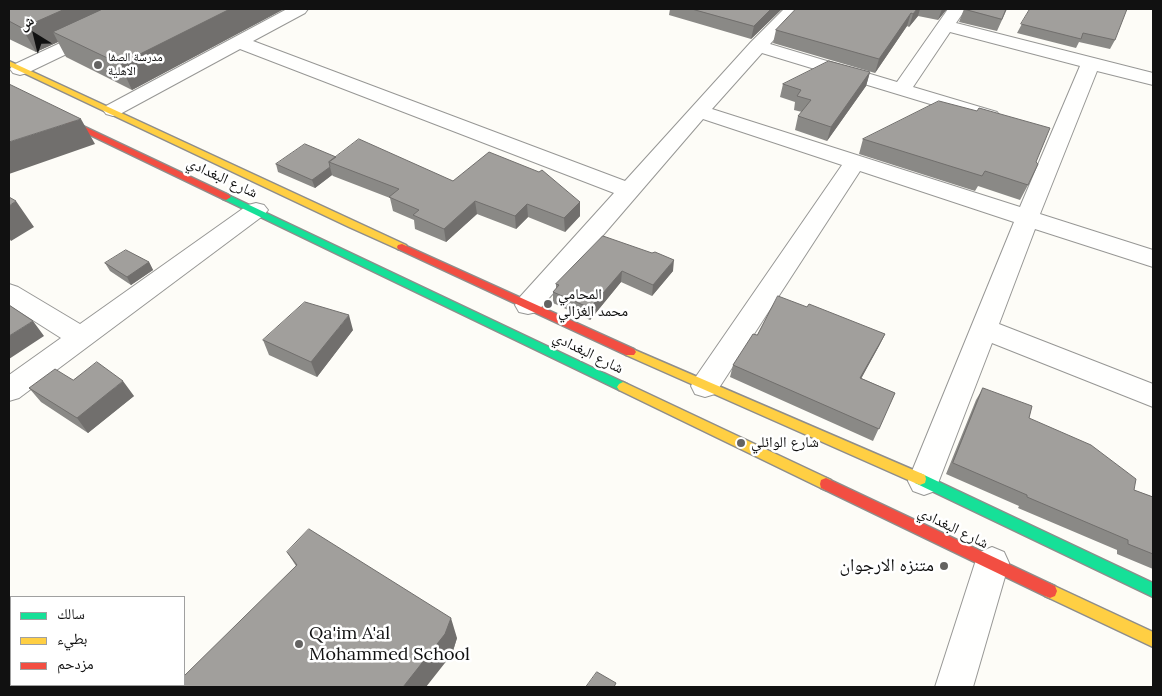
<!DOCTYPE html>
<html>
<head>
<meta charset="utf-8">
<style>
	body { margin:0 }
	#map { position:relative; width:1162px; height:696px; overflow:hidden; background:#fdfcf7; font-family:Lora,"Noto Naskh Arabic",serif }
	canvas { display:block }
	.frame { position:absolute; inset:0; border:10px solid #111; pointer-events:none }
	.legend { position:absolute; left:10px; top:596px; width:175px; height:90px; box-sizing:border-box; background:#fff; border:1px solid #a0a0a0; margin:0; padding:6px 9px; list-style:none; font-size:15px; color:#111 }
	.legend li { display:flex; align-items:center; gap:10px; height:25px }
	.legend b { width:25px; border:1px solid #a0a0a0 }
	.north { position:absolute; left:10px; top:10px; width:50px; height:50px; -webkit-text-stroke:4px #fff; paint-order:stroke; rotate:324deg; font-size:14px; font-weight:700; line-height:20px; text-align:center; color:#111 }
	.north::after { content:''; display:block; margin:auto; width:18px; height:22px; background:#111; clip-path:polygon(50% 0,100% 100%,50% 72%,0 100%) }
</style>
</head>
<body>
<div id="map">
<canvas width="1162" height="696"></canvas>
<div class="frame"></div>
<ul class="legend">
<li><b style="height:6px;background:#16e098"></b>سالك</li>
<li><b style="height:6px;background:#ffcf43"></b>بطيء</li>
<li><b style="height:6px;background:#f24e42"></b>مزدحم</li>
</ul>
<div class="north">ش</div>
</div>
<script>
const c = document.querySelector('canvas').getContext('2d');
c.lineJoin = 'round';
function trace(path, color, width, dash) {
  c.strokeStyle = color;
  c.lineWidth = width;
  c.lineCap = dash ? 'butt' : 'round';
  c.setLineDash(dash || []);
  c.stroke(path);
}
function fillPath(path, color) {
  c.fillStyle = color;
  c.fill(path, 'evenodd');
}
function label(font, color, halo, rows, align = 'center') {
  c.font = font + ' Lora,"Noto Naskh Arabic",serif';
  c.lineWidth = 5;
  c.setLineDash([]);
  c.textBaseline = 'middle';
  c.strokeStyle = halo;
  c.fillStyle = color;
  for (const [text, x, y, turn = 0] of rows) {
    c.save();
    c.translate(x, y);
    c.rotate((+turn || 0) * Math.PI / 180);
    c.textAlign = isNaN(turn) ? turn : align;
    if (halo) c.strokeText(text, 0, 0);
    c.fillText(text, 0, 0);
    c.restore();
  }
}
const street = new Path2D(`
	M133,9H155L152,13L27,73L20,75L13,73L10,69L13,65Z
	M287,9H308L305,13L253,41L625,181L751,42L784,9H802L770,44L897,82L948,9L965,10L956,23L1153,73V85L1097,71L1040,214L1153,250V267L1035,229L999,324L1153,384V407L992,343L935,491L924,495L913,491L908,481L1014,222L860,171L715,394L705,397L695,394L691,386L695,378L842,165L703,119L537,312L528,314L519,312L515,305L519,298L614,193L240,49L120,114L113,116L106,114L103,110L106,106ZM950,32L1080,66L1020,207L712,109L762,53L983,120L990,122L997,120L1000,116L997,112L913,87Z
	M256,203L264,205L268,210L264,215L19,398L9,401V375L61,338L9,305V284L18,287L80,324L248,205Z
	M992,547L1004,552L1009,563L973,687H935L975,563L980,552Z`);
const fast = new Path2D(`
	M226,194L627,384L629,387L627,390H619L223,199L221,197Z
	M920,473L1153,583V597L915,483L914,479L915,475Z`);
const slow = new Path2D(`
	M9,61L406,245L407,247L402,250L398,249L349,227L9,66Z
	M630,348L925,475L926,479L925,483L920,485L915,483L626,355L624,352L626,349Z
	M623,382L831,480L832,484L831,488L826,490L821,488L619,390L617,387L619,384Z
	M1050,584L1153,632V647L1045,596L1043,591L1045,586Z`);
const jam = new Path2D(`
	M9,91L229,195L231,197L226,200L223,199L9,96Z
	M402,244L634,349L636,352L634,355H626L398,249L397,247L398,245Z
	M826,478L1055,586L1057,591L1055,596L1050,598L1045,596L821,488L820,484L821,480Z`);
trace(street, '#979795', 2);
trace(fast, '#8e8d8b', 3);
trace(slow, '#8e8d8b', 3);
trace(jam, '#8e8d8b', 3);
fillPath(street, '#fffffe');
fillPath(fast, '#16e098');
fillPath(slow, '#ffcf43');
fillPath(jam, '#f24e42');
fillPath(new Path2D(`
	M9,9H284L132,90L66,57L58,42L36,52L9,39Z
	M670,9H782L751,39L669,15Z
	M796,9H947L938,20L918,16L909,27L907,26L875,73L773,43L776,30Z
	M964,9H1007L997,31L959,22Z
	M1030,9L1115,40L1110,49L1079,42L1076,48L1017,33Z
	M870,72L866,86L827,141L795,130L798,116L802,112L794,110L795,102L780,97L783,84Z
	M863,139L1036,162L1028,185L1020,200L978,186L975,191L859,154Z
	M336,157L453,181L580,202V216L565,232L528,217L516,229L477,214L446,242L415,229L414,220L393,211L390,198L333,176L332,175L315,188L278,172L276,164Z
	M603,236L673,271L652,296L621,282L590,320L553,303V292L556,289V284Z
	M149,262L153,270L131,285L110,271L105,263Z
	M807,307L885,334L879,346L861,378L895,393L873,441L730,377L733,365L757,335Z
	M353,330L317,377L269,355L263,340Z
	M73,380L134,396L88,433L41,402L29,388Z
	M983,388L1134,490L1153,497V569L1117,554V550L1018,508L1019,506L946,474L976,400Z
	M287,552L457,638L452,654L184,685L296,566Z`), '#8a8986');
fillPath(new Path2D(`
	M65,9H129L53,32L58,42L36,52L22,28Z
	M230,9H284L132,90L120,64Z
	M771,9H782L751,39L754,26Z
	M917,9H920L918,16L909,27L913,14Z
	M942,9H947L938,20Z
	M911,13L907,26L875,73L879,59Z
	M870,72L866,86L827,141L831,127Z
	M81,119L95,144L9,174V142Z
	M330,167L332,175L315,188L312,180Z
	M16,201L34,227L11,241L9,238V206Z
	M475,201L477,214L446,242L444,229Z
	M580,202V216L565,232L564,218Z
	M527,204L528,217L516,229L515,216Z
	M674,260L673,271L652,296L653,285Z
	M149,262L153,270L131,285L127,277Z
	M622,271L621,282L590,320V308Z
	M349,315L353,330L317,377L311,362Z
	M33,321L44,336L9,359V336Z
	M885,334L879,346L855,390L860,378Z
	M123,381L134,396L88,433L77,418Z
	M451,618L457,638L452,654L426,687H403Z`), '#716f6d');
const building = new Path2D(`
	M9,9H65L22,28L9,21Z
	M103,9H230L120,64L53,32Z
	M692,9H771L754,26Z
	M796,9H917L913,14L911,13L879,59L776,30Z
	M964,9H1006L1002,19Z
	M1030,9H1127L1115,40L1083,33L1081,39L1021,24Z
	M829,61L870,72L831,127L798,116L811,100L797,96L801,90L783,84Z
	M9,84L81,119L9,142Z
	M939,101L977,111L979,108L1050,128L1036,162L1038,164L1028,185L985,171L982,176L863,139Z
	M359,139L453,181L489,152L539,172L542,170L580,202L564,218L527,204L515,216L475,201L444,229L413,215L419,210L389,197L399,189L329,162Z
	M305,144L336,157L329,162L330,167L312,180L276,164Z
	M9,197L16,201L9,206Z
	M603,236L652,253L655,252L674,260L653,285L622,271L590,308L553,292L559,285L556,284Z
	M126,250L149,262L127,277L105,263Z
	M778,296L807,307L809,304L885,334L860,378L895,393L879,429L733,365L753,334L757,335Z
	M305,302L349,315L311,362L263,340Z
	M9,305L33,321L9,336Z
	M97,362L123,381L77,418L29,388L55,369L73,380Z
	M983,388L1032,406L1029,418L1091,445L1136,479L1134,490L1153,497V554L1128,544V540L1027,497V495L953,463Z
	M309,529L451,618L445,634L403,687H9V646L11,644V685H184V676L297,565L287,552Z
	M597,672L616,683L614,687H586Z`);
fillPath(building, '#a19f9c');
trace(building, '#716f6d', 1);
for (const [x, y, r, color] of [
	[98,65,5,"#646362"],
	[548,304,5,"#646362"],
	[741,443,5,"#646362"],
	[944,566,5,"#646362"],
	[299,644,5,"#646362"]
]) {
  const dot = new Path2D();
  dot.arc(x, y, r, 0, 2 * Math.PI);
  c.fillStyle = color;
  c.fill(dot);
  trace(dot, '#fff', 2);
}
label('12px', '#111', '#fff', [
	["مدرسة الصفا",108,58],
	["الاهلية",108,72]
], 'left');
label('15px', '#111', '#fff', [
	["شارع البغدادي",222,178,25],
	["شارع البغدادي",588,353,26],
	["شارع البغدادي",953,528,26]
]);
label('15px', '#111', '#fff', [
	["المحامي",558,295],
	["محمد الغزالي",558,312],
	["شارع الوائلي",751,443]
], 'left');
label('18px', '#111', '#fff', [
	["متنزه الارجوان",934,566],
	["Qa'im A'al",309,634,"left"],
	["Mohammed School",309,655,"left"]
], 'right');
</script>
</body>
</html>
